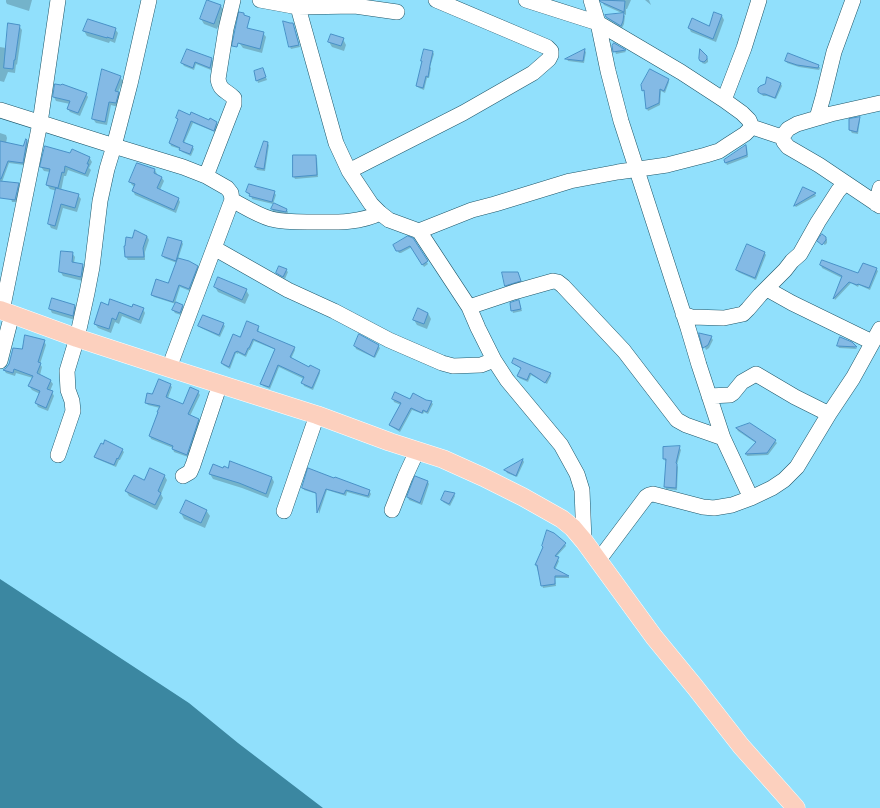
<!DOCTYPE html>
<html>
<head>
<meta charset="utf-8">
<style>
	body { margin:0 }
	canvas { display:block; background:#91e0fc }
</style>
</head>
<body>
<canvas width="880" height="808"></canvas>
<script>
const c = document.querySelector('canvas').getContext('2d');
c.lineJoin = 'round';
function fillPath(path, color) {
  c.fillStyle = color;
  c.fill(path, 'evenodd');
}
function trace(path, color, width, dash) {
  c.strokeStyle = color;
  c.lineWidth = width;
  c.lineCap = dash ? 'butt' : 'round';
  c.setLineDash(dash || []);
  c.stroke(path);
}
fillPath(new Path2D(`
	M0,579L189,703L238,743L323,808H0Z`), '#3b87a1');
fillPath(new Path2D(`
	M6,0H32L29,11L7,4L6,2Z
	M601,0H631L627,9H626V15L604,5Z
	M645,0H649L651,5Z
	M221,6L224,11L217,29L204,24L201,19Z
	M623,14L625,16L624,24L622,28L608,19L606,16Z
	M722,16L724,20L716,42L691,32L689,28L710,27Z
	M293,24L300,47L291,49L290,47Z
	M19,26L22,30L17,65L16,64L15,73L8,72L4,82L0,81V47L6,48Z
	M115,29L118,33L115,43L110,41L109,43L87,36L84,31Z
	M263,33L266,37L262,53L243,48L240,44Z
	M343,39L346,45L344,51L332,47L329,42Z
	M614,44L625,51L626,52L616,54L613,46Z
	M584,50L586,52L584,63L568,61L567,59Z
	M433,52L434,54L430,67L431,68L429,78H427L424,90L419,88L417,86Z
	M699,57H706L708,59V62L705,64L702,63Z
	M212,59L213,61L211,70L196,64L194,70L184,66L182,63Z
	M786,61L818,65L820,68L819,70L799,67L787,63Z
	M264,72L267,80L258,83L257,80Z
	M120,77L123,81L118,92L120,96L118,107L111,105L107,125L96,123L93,119Z
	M668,80L669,82L665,93L661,91L660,105L648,111L647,109L645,93L643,90Z
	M781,84L782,86L776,99L767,96H763L760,92Z
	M56,85L86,94L88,97L80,116L70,112L68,109L70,104L56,101L54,97Z
	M190,116L217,123L218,125L215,132L193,123L184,143L192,146L194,149L191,156L182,152L180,149L171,146L170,143L178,121L177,118Z
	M859,118L860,120L858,134L852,133L850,130Z
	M0,133L6,135L7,138L6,143L24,147L27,140L28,143L24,165L9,163L2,182L18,184L20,187L17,202H12L11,199L0,194Z
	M265,142L267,143L269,145L265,171L257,170L256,167Z
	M746,146L747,148L748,157L727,165L725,161Z
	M71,155L89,157L92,162L89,168L91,170L88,177L68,170L66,176H64L61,191L78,195L81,199L77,212L63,208L57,230L51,228L49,224L57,191L50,189L47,185L50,172L44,171L41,167Z
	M294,156H315L317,158L318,177L295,179L294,177Z
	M155,170L157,174L156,175L162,178L164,181L160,190L178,198L180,202L176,213L135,195L133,191L135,187L132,185L130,182Z
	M804,188L815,194L816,196L796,207L795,206Z
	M247,192H274L276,195L273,204L252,199L251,195L248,194Z
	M274,205L287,210L288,212L287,214L273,212L272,209Z
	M147,236L149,240L145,252V260H128L126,257L133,239Z
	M825,237L827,240V243L825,245L819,241Z
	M412,239L428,264L424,267L412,247L401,253H399L394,245Z
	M182,242L183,244L178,259L197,266L198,269L190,291L180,287L175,303L182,305L184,308L181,315L175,313L173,310L176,304L154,297L152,295L169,284L177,263L164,258L163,255Z
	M764,252L766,255L756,280L738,272L737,270Z
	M72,253L75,257L74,263L83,265L85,269L83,281L63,276L60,271Z
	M823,261L858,275L876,269L878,271L870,290L859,285L858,287L851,283L835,300L834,298L842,278L822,268L821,265Z
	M286,270L288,272L285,279L279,275L277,273Z
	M518,273L522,283L507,288L506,285Z
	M215,287L246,290L249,295L245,304L218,292Z
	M519,301L522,311L513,313L512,310Z
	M75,306L77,310L75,320L52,313L50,309Z
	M109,306L143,309L145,313L141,324L122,316L119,324L115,322L111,333L98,328L95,324Z
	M428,313L431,319L427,329L417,325L414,320Z
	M223,324L225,326L220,337L201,328L199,326Z
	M258,327L259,329L258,333L294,347L295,350L291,359L310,368L319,370L320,373L313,390L304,386L303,383L304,379L279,367L270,389L263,386L262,384L276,350L254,341L250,350H249L246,357L238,353V354L236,353L230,369L223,365L222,363L240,338Z
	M700,334L711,337L713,340L709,348L706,350Z
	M44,341L46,345L40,364L42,367L40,375L50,380L53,384L50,391L52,392L54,396L48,411L38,407L36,403L40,394L32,390L29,386L33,378L16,373L15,376L6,373L4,370L7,368L22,351Z
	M851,343L857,349L839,348L838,346Z
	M355,346H378L380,348L375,358L356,349Z
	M513,363L550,373L551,376L547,384L531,375L528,382L519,378L518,376L522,369L515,365Z
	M170,385L172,387L168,398L183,405L198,392L200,395L190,416L198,420L200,422L188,457L174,452L173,449V448L151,439L150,436L160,408L148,405L146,403L153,395Z
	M393,399L431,402L433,404L428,414L424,412L423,414L412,410L400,432L392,427L390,425L401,405L394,402Z
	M750,424L775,441L777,443L768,455L747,456L746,454L756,443L738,431L737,429Z
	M103,445L122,450L124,452L120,460H119L116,467L97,459L95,457Z
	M679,447L681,450L677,465L678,467L677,490L666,489L665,486L667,461H665L664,458Z
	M523,460L524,462L517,477L507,473L506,471Z
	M224,469L272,478L274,482L268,498L242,488L213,479L210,474Z
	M164,475L167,480L161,494L163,498L157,510L129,496L126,491L145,482Z
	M428,482L429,484L422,505L409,500L408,497Z
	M303,487L369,491L371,494L369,498L347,492L346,496L327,490L319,514L317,494L304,490Z
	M454,494L455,496L450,506L443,502L442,500Z
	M206,510L210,516L205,528L184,519L181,513Z
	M565,544L566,546L556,557L559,561L555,570L569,577V578H555L556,586L543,588L536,565Z`), '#0003');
const building = new Path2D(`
	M207,0L221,5L214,24L200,19Z
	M600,0L625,1L624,12L601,2Z
	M239,12L244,13V15L250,17L247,28L264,32L260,49L238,43L237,47L232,46Z
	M714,12L722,15L713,39L688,28L692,18L709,26Z
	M624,13L623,21L621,26L606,17L605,15Z
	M88,19L116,28L113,39L107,37V38L83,31Z
	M283,21L290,23H293L299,45L289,47Z
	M8,23L20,25L15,60H14L13,69L4,68Z
	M331,34L344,38L341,46L328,42Z
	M614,43L626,50L613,52L612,46Z
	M187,49L212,58L210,68L195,62L193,68L181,63Z
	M424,49L433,51L430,65L428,77L426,76L423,88L416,86L422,61H421Z
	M585,49L583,61L565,59Z
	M700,49L707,56V59L704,62L700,61L699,59Z
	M788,53L819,65L818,68L797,65L785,61Z
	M263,68L266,77L256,81L254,71Z
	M102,69L121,76L115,91L119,92L116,103L109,102L105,122L92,119Z
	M650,69L669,79L664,91L660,89L659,103L646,109L644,90L642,91L641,85Z
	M767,77L781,83L775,98L765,94H761L758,92V88L760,86L765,84Z
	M55,84L61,85L62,84L87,93L78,113L67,109L70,101L53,97Z
	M179,110L190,115L191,112L209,120L210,118L217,122L214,131L191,121L183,142L193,146L190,154L179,150L180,148L169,143L178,119L176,118Z
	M860,117L857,132L849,130V119Z
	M26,139L27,140L23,163L8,161L1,179H0V141L23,146Z
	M264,141L268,142L264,169L255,167Z
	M746,145L747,155L725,163L724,160Z
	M45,146L70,153L72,149L90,157L87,164H89L85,174L65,166L64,173L62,172L58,188L46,185L50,169L40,167Z
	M293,155H316L317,175L293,177Z
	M137,163L155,169L154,173L162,177L157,188L179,198L174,210L132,191L135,184L129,182Z
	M0,181L19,183L15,200L0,198Z
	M249,184L275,191L272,202L249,196L250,194L246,192Z
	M803,187L816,193L794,206Z
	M56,188L79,194L75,208L61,204L55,226L48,224Z
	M274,203L287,209L286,212L271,209Z
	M135,230L147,236L143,248L144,257H125L124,246H125L126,237L132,238Z
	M822,234L826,237V240L822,245L817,241Z
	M408,236L413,238L428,261L422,265L410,246L400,251H396L393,245Z
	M168,237L182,241L176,261L162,256Z
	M747,244L765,252L755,278L736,270Z
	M61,251L73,252L72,262L83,264L81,277L59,272Z
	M178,258L189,261L198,266L189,289L179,285L173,302L151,295L156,279L168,283Z
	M822,260L858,273L863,263L877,268L869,288L858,284L857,285L849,282L833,299L842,276L820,265Z
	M279,266L287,269L283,277L276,273Z
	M502,272H518L521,281L505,286Z
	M218,277L247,289L242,300L214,287Z
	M52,298L75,305L73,316L49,309Z
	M110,299L132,307L133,304L144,308L139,320L119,312L116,320L112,318L109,329L94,324L101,302L108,305Z
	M519,300L521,309L511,311L510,303Z
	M176,302L183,305L180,313L172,310Z
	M418,308L428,313L424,324L413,320Z
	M203,315L224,323L219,335L198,326Z
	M247,321L259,326L257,331L295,347L290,357L309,367L310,365L320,370L312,388L301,383L304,377L278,365L269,387L260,384L275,349L253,339L249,348H248L245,355L237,351L236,352H235L229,367L221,363L233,334L240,337Z
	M699,333L712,336L708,345L703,348Z
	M359,334L379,345L374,357L354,346Z
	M25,335L45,340L38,362L41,363L37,373L51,380L47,389L53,391L46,408L35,403L40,391L28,386L33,376L14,369L13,373L3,370L6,368L9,364L13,348L22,349Z
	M840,337L852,342L857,347L837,346Z
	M514,358L533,366L551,373L545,383L530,373L527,380L517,376L521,368L512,363Z
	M159,379L171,384L166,397L183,404L190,387L199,391L188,414L199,419L187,455L172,449L173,446L149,436L158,412H157L160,406L145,403L147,393L152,394Z
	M395,392L410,399L413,393L426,400L432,401L427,412L423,410L422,413L411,408L399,430L389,425L401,403L392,399Z
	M750,423L776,440L767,453L745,454L756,442L736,428Z
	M105,440L123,449L118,459L117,458L114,465L94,457L101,443L103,444Z
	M680,446L676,463L677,464L676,488L664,487L666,459H663V447Z
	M523,459L516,476L504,470Z
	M230,461L272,477L266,494L239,483L209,474L213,464L223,468L224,466L228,468Z
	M150,468L165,475L158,491L161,493L155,505L125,491L134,475L144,480Z
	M308,468L334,478L335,477L370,490L368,496L346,490L344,494L326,489L317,513L316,493L302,488Z
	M415,476L428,481L420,503L407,497Z
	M445,491L455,493L449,504L441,500Z
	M186,500L207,510L201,523L180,513Z
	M547,530L554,533L566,543L555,556L559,557L554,568L569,576H555V584L541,586L537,565H535L543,547L542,546Z`);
fillPath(building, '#84bae5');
trace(building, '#4991c7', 1);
const minor = new Path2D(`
	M260,0L298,7L355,6L397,12
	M296,0L336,143L349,171L371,204L380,213L389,220L419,231L469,307L478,328L494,360L507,380L561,445L577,474L582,490L584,541
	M526,0L598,23L681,72L724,100L742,113L749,120L752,127L782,137L784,142L788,147L819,165L880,206
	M591,0L598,23L608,71L621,121L688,328L699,365L723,438L751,498
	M724,100L744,48L759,0
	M0,110L114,146L183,167L206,176L227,188L231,193L232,200L169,368
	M817,118L823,97L834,52L853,0
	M782,137L788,129L797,124L831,114L880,103
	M349,171L463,113L533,73L549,59L551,55V51L547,47L436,0
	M206,176L234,104V98C226,90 220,91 218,79L226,29L233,0
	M232,200C245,207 257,215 271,219C283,222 295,222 307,222C331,222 358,224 380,213
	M876,204L880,188
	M419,231L472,210L495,204L570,181L618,172L667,165L706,155L719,151L728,145L745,134L752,127
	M214,248L288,290L334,311L389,340L442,363L453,366L481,365L494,360
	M767,289L792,303L872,342
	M469,307L514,292L553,281L558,282L563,286L624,351L677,420L686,425L723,438
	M2,311L40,123L58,0
	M683,314L692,317L724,318L743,314L748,309L760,295L785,270L792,261L800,254L818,222L838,191L845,183
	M0,361L12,314
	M709,396L730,395L733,393L742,382L756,374L795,397L829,414
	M58,455L73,411L72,401L68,390L67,371L77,338L87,293L92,267L100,201L107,169L114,146L130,84L149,0
	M183,476L190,472L193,465L220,384
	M392,510L405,477L417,451
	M284,511L317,415
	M598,561L646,497L649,495L653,494L703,507L714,508L732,505L751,498L772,488L784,480L797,467L829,414L853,378L880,329`);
const major = new Path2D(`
	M0,310L77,338L169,368L317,415L390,442L443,459L483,477L523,497L562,519L573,528L584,541L654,637L695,687L741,746L796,808`);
trace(minor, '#1e5669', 16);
trace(major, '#fff', 19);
trace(minor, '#fff', 15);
trace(major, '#fcd0be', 18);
</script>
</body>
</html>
